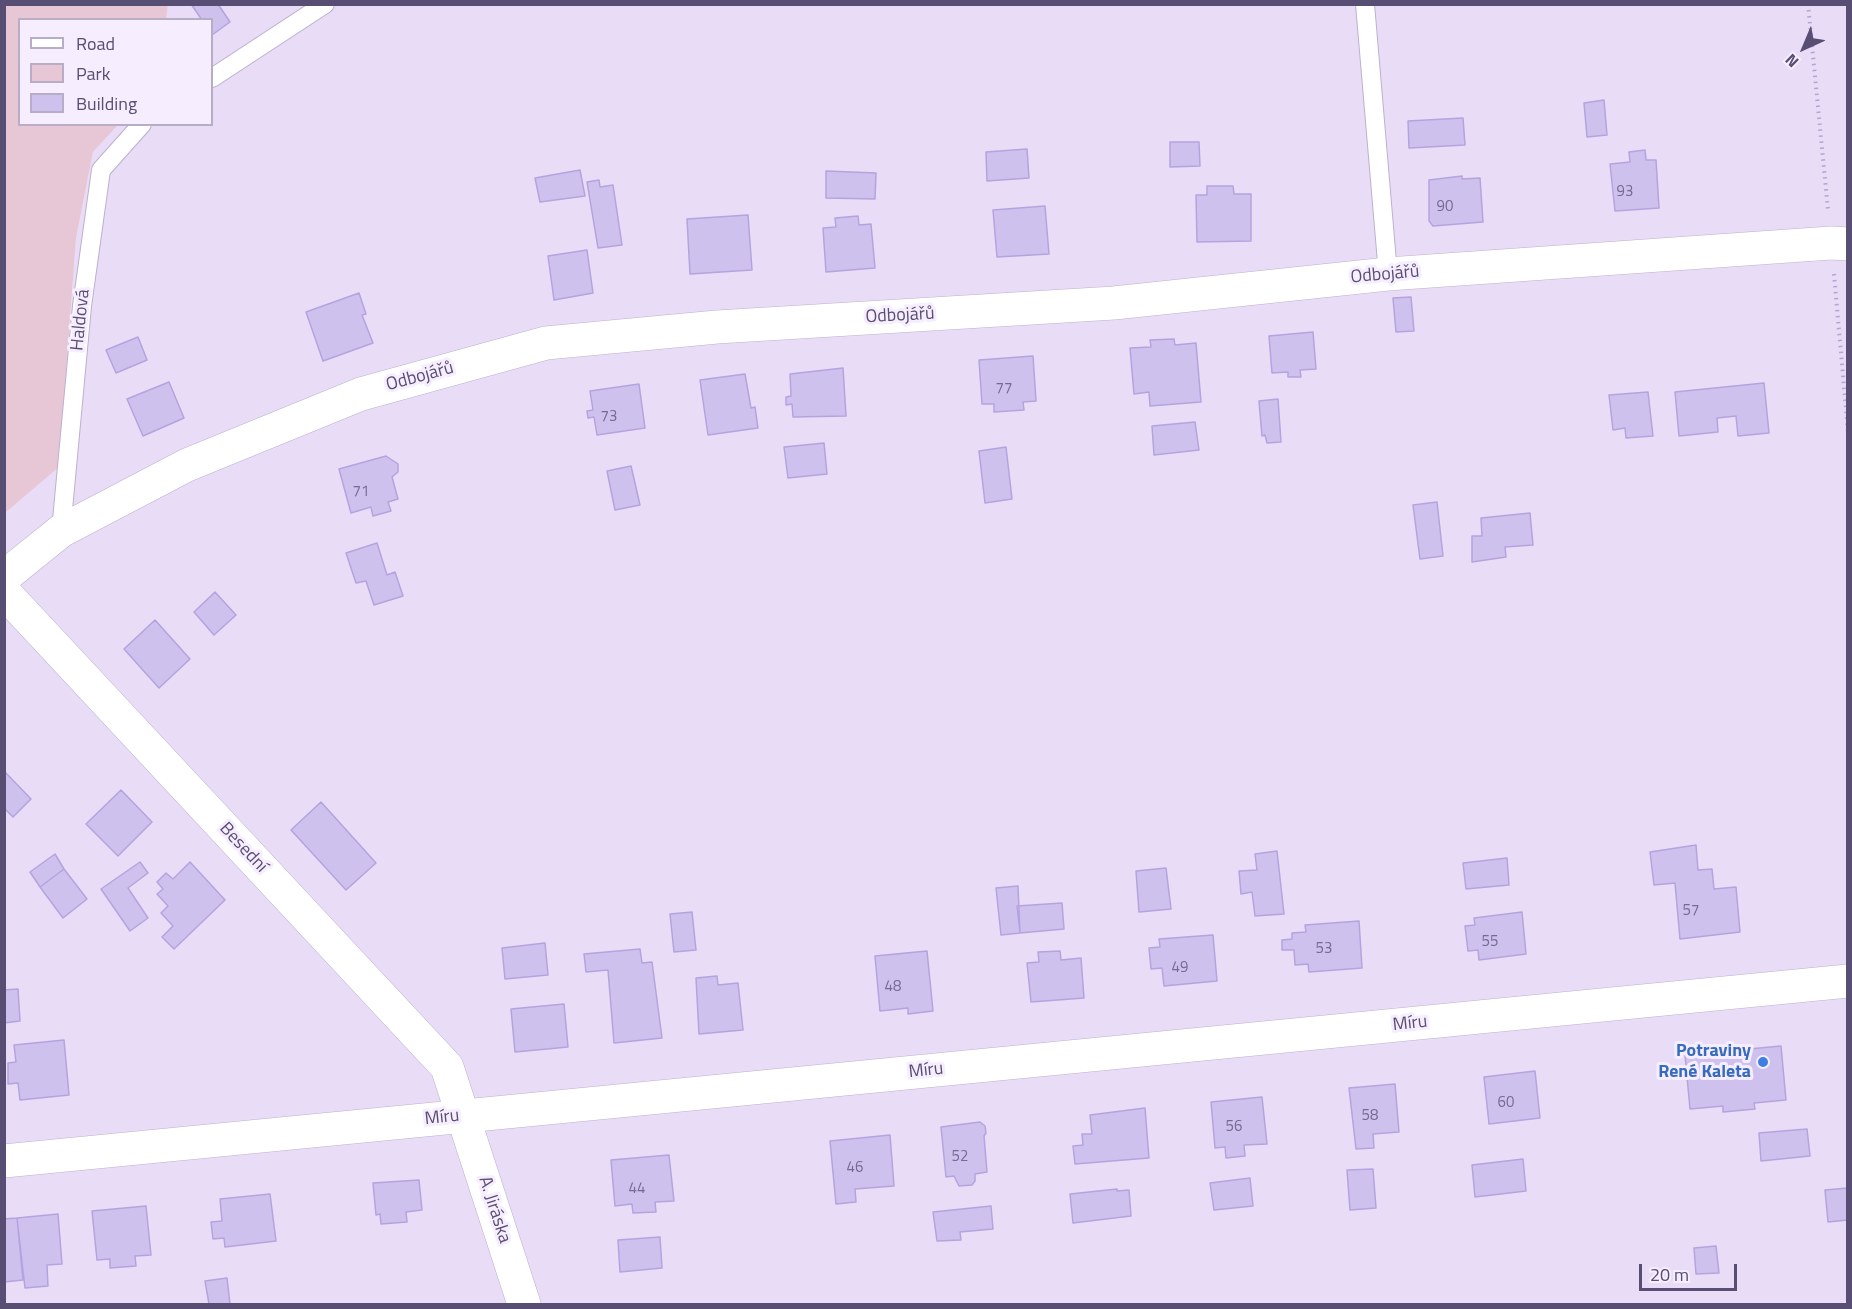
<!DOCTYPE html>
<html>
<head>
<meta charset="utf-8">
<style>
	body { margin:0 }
	#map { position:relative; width:1852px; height:1309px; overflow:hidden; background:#f2e7fb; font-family:"Titillium Web",sans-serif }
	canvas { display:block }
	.frame { position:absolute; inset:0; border:6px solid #584d72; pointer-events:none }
	.legend { position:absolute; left:18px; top:18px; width:195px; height:108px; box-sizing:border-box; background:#f6edfe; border:2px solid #b7adc6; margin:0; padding:8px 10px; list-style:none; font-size:18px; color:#584d72 }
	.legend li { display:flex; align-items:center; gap:12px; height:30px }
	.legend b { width:30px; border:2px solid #b7adc6 }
	.north { position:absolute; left:1774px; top:18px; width:60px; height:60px; -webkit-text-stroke:4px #f6edfe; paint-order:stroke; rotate:224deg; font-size:16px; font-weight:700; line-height:24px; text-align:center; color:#584d72 }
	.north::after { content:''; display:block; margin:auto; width:21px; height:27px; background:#584d72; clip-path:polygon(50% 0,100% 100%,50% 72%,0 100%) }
	.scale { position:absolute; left:1639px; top:1264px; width:98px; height:27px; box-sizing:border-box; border:3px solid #584d72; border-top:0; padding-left:8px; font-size:18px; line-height:21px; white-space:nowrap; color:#584d72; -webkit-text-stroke:4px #f6edfe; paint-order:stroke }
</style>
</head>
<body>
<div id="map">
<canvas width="1852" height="1309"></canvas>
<div class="frame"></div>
<ul class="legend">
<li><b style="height:8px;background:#fff"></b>Road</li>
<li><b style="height:16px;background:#e7c7d6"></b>Park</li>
<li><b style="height:16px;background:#cfc1ee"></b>Building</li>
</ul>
<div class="north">N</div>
<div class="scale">20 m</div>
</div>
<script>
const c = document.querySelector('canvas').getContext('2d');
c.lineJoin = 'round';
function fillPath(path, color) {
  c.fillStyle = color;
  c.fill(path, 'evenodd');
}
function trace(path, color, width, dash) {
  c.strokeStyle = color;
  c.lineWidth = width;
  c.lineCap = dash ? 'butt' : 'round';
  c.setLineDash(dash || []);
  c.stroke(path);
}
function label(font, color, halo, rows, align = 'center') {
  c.font = font + ' "Titillium Web",sans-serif';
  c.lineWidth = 6;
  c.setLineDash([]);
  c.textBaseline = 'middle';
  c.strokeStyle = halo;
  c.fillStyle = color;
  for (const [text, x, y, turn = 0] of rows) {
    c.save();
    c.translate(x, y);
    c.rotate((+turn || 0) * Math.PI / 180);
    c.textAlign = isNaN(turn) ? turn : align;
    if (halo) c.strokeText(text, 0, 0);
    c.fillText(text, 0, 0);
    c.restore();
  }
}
fillPath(new Path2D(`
	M168,5H1847V1304H5V513L59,467L76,238L93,152L118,125L212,124V20L166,19Z`), '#e9dcf7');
fillPath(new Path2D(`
	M5,5H168L166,19L20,20V124L118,125L93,152L76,238L59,467L5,513Z`), '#e7c7d6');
const building = new Path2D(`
	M191,4H218L230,22L212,35V20H202Z
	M1604,100L1607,135L1587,137L1584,103Z
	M1463,118L1465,145L1409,148L1408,121Z
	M1170,142H1199L1200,166L1170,167Z
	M1027,149L1029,178L987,181L986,152Z
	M1645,150L1646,160H1656L1659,208L1615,211L1610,164L1630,162L1629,152Z
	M580,170L585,196L540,202L535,178Z
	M826,171L876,173L875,199L826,198Z
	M1462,176V179L1480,178L1483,222L1433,226L1429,221V180Z
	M599,180L600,187L613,185L622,245L598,248L587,182Z
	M1207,186H1233L1234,194H1251V241L1197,242L1196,195H1207Z
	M1045,206L1049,254L997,257L993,210Z
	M748,215L752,270L690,274L687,219Z
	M858,216L859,225L871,224L875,268L826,272L823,228L836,227L835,218Z
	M587,250L593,293L554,300L548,256Z
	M359,293L366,314L362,315L373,343L323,361L306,312Z
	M1411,297L1414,331L1396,332L1393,298Z
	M1313,332L1316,369L1300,370L1301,377H1288V372L1272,373L1269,336Z
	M138,337L147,360L116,373L106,350Z
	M1174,339L1175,345L1196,343L1201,402L1150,406L1149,392L1134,394L1130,348L1151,347L1150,340Z
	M1033,356L1036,401L1023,402L1024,410L994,412V404H982L979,360Z
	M843,368L846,416L793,417L792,404L786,405V397L791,396L790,374Z
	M745,374L751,408L755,407L758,428L708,435L700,380Z
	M169,382L184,418L143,436L127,399Z
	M1764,383L1769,433L1738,436L1736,416L1717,418L1718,432L1679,436L1675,392Z
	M639,384L645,428L597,435L594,417L588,418L587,411L593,410L590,391Z
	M1648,392L1653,436L1626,438L1625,428L1613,430L1609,395Z
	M1278,399L1281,442L1267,443L1265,435L1262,436L1259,401Z
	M1195,422L1199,450L1154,455L1152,426Z
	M824,443L827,474L788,478L784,447Z
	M1006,447L1012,499L985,503L979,451Z
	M386,456L398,464V472L392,477L398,499L388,502L391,511L373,516L371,507L351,513L339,469Z
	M631,466L640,505L615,510L607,471Z
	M1437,502L1443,556L1420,559L1413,505Z
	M1530,513L1533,545L1505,547L1506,557L1472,562V536H1482L1481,518Z
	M377,543L387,575L395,572L403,596L374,605L366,581L356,583L346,553Z
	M215,592L236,615L214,635L194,612Z
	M155,620L190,659L159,688L124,649Z
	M4,771L31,799L13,817L4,808Z
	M121,790L152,822L118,856L86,824Z
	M321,802L376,863L346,890L291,830Z
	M1696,845L1698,870L1712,869L1714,889L1736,887L1740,932L1680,939L1675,883L1654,885L1650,852Z
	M1277,851L1284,914L1255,916L1252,892L1241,894L1239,871L1257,870L1255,854Z
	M55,854L64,869L40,887L30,872Z
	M1507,858L1509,885L1466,889L1463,863Z
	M140,862L148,873L128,888L148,918L130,931L101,889Z
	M190,862L225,900L174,949L162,937L173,926L161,913L168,906L157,894L163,889L157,882L166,873L173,879Z
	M1166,868L1171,909L1139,912L1136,871Z
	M64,869L87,899L63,918L40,887Z
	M1018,886L1020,933L1001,935L996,888Z
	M1062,903L1064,929L1020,933L1017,906Z
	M692,912L696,950L674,952L670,914Z
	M1522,912L1526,954L1479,960L1478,950L1468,951L1465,926L1475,925L1474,918Z
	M1359,921L1362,968L1309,972L1308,964L1295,965L1294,950H1282V940L1292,939V933L1306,932L1305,925Z
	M1213,935L1217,981L1164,986L1162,968L1151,969L1149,948L1160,947L1159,939Z
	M545,943L548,975L505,979L502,948Z
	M640,949L642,963L652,962L662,1038L614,1043L608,970L586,972L584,954Z
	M927,951L933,1011L908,1014V1008L880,1011L875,956Z
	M1060,951L1061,960L1081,958L1084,998L1031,1002L1027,963L1039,962L1038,952Z
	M717,976L718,985L738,983L743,1030L699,1034L696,978Z
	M18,989L20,1021L4,1023V990Z
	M564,1004L568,1047L515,1052L511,1009Z
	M64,1040L69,1095L20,1100L18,1083L8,1084V1063L16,1062L14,1045Z
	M1781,1046L1786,1100L1754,1103L1755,1109L1723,1112V1106L1690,1109L1685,1055Z
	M1535,1071L1540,1118L1489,1124L1484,1077Z
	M1395,1084L1399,1132L1373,1134L1374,1148L1356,1149L1349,1088Z
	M1262,1097L1267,1144L1244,1145L1245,1156L1226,1158L1225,1147L1215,1148L1211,1102Z
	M1145,1108L1149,1158L1075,1164L1073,1146L1083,1145L1082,1134H1092L1090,1115Z
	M980,1122L985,1126L986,1133L984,1136L987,1172L975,1174V1181L972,1185L959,1186L954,1176L946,1177L941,1127Z
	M1807,1129L1810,1156L1761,1161L1759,1133Z
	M890,1135L894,1186L855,1189L856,1202L836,1204L830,1141Z
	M669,1155L674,1201L655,1202L656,1212L633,1213L632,1204L615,1206L611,1160Z
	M1523,1159L1526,1191L1475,1197L1472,1165Z
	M1373,1169L1376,1208L1350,1210L1347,1170Z
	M1250,1178L1253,1206L1214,1210L1210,1183Z
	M419,1180L422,1210L406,1212L407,1222L381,1224L380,1214L376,1215L373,1183Z
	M1848,1188V1220L1828,1222L1825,1190Z
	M1117,1189V1191L1129,1190L1131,1216L1073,1223L1070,1194Z
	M270,1194L276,1241L225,1247L224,1238L213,1239L211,1222L222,1221L220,1199Z
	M146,1206L151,1255L135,1256L136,1266L110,1268V1259L97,1260L92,1211Z
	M991,1206L993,1229L960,1232L961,1240L937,1241L933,1212Z
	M58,1214L62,1264L47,1265L48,1286L25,1288L17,1218Z
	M17,1218L23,1280L4,1282V1219Z
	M660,1237L662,1268L620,1272L618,1240Z
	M1716,1246L1719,1273L1696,1274L1694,1248Z
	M227,1278L230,1304H209L205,1281Z`);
fillPath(building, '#cfc1ee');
trace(building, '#b5a3df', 1.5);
const lane = new Path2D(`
	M1365,4L1388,274
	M212,78L325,4
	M61,531L82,306L101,170L142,124`);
const street = new Path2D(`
	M4,577L61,531L187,465L361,394L546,343L717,327L1114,303L1388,274L1831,243L1848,244
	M4,592L447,1067L524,1304
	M4,1161L1848,981`);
trace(lane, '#bcb1ce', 20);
trace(street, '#bcb1ce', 34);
trace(new Path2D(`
	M1808,4L1828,210
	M1834,274L1848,432`), '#b3a4d3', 4, [1.5, 4.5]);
trace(lane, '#fff', 18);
trace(street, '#fff', 33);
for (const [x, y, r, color] of [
	[1763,1062,6,"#3f7fe0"]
]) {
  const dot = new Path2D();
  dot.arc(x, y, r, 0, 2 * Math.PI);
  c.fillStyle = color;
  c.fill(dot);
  trace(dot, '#f6edfe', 2);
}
label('15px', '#766a91', null, [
	["93",1625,192],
	["90",1445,207],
	["77",1004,389],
	["73",609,417],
	["71",361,492],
	["57",1691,911],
	["55",1490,942],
	["53",1324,949],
	["49",1180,968],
	["48",893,987],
	["60",1506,1103],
	["58",1370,1116],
	["56",1234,1127],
	["52",960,1157],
	["46",855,1168],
	["44",637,1189]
]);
label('18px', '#584d72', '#f6edfe', [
	["Odbojářů",1385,275,-5],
	["Odbojářů",900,316,-3],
	["Haldová",81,320,-84],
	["Odbojářů",420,377,-15],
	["Besední",243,848,47],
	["Míru",1410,1024,-6],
	["Míru",926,1071,-6],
	["Míru",442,1118,-6],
	["A. Jiráska",494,1210,72]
]);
label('bold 18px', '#366cbe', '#f6edfe', [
	["Potraviny",1751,1052],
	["René Kaleta",1751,1073]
], 'right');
</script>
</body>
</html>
